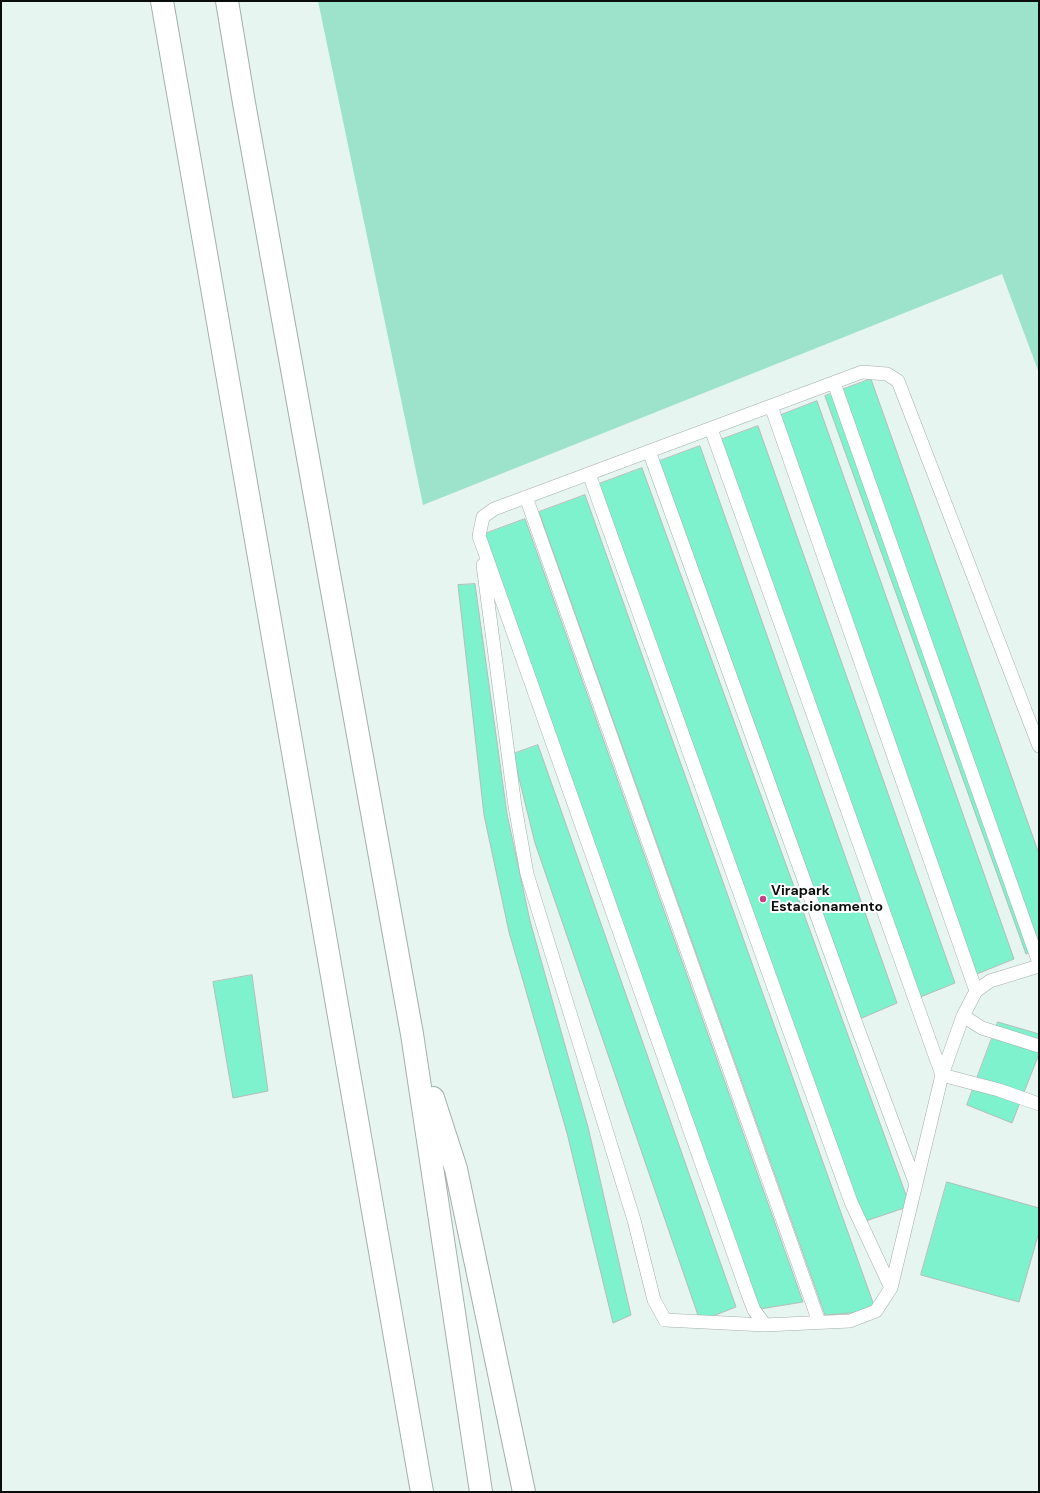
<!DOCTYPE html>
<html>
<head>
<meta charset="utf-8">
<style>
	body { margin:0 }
	#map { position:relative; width:1040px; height:1493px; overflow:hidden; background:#e7f5f0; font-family:"DM Sans",sans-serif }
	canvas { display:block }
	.frame { position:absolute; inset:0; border:2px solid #090e0c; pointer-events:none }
</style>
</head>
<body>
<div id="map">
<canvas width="1040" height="1493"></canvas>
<div class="frame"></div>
</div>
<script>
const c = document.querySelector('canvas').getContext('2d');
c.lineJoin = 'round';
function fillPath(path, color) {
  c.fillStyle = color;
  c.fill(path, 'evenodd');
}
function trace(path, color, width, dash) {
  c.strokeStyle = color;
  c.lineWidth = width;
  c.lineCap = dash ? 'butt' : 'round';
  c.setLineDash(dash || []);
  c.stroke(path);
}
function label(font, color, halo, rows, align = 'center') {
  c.font = font + ' "DM Sans",sans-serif';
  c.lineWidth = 4;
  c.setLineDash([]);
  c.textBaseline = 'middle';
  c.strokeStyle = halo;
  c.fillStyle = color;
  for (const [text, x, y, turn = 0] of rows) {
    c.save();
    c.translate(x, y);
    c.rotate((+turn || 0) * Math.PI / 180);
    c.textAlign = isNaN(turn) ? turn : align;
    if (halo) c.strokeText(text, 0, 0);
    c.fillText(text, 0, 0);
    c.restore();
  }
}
fillPath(new Path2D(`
	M318,1H1039V373L1002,274L423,505Z`), '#9de3cb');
const building = new Path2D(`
	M871,379L1039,854V948L1026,954L825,396Z
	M817,401L1014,959L972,976L771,419Z
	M758,426L955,983L913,1000L712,443Z
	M700,446L897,1003L855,1021L654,463Z
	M642,468L910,1206L860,1223L596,485Z
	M585,495L876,1311L825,1315L539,512Z
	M525,519L803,1302L754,1310L479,536Z
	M475,584L507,814L530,921L588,1127L631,1315L613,1323L567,1133L509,932L484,815L458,585Z
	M538,745L736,1307L700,1321L535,843L513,754Z
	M252,975L268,1091L233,1098L213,982Z
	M998,1022L1039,1034V1054L1012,1123L967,1105Z
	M947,1182L1039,1208V1232L1019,1302L921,1275Z`);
fillPath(building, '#7ef1cd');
trace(building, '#b1beb9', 1);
const lane = new Path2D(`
	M834,383L1039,963
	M771,406L976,991
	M711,429L942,1075L999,1090L1039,1104
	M649,451L855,1021L915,1182
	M589,474L851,1202L891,1288
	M526,497L819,1322
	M483,565L515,806L527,874L634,1220L654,1300L665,1320L765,1325L850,1321L876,1311L891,1288L942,1075L963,1016L976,991L990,981L1039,966
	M963,1016L982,1028L1039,1046
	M765,1325L754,1310L749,1297L479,536L483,517L494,509L862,372L887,374L898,381L1039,746`);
const highway = new Path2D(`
	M162,1L422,1492
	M227,1L244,103L412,1034L481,1492
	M433,1098L456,1169L524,1492`);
trace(lane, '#a2afaa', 14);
trace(highway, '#a2afaa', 24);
trace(lane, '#fff', 13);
trace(highway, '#fff', 22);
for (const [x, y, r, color] of [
	[763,899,4,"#c54289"]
]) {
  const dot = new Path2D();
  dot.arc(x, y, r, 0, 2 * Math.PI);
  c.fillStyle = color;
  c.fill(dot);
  trace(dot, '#fefefe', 1.5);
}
label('bold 14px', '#090e0c', '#fefefe', [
	["Virapark",771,891],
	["Estacionamento",771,907]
], 'left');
</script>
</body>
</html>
